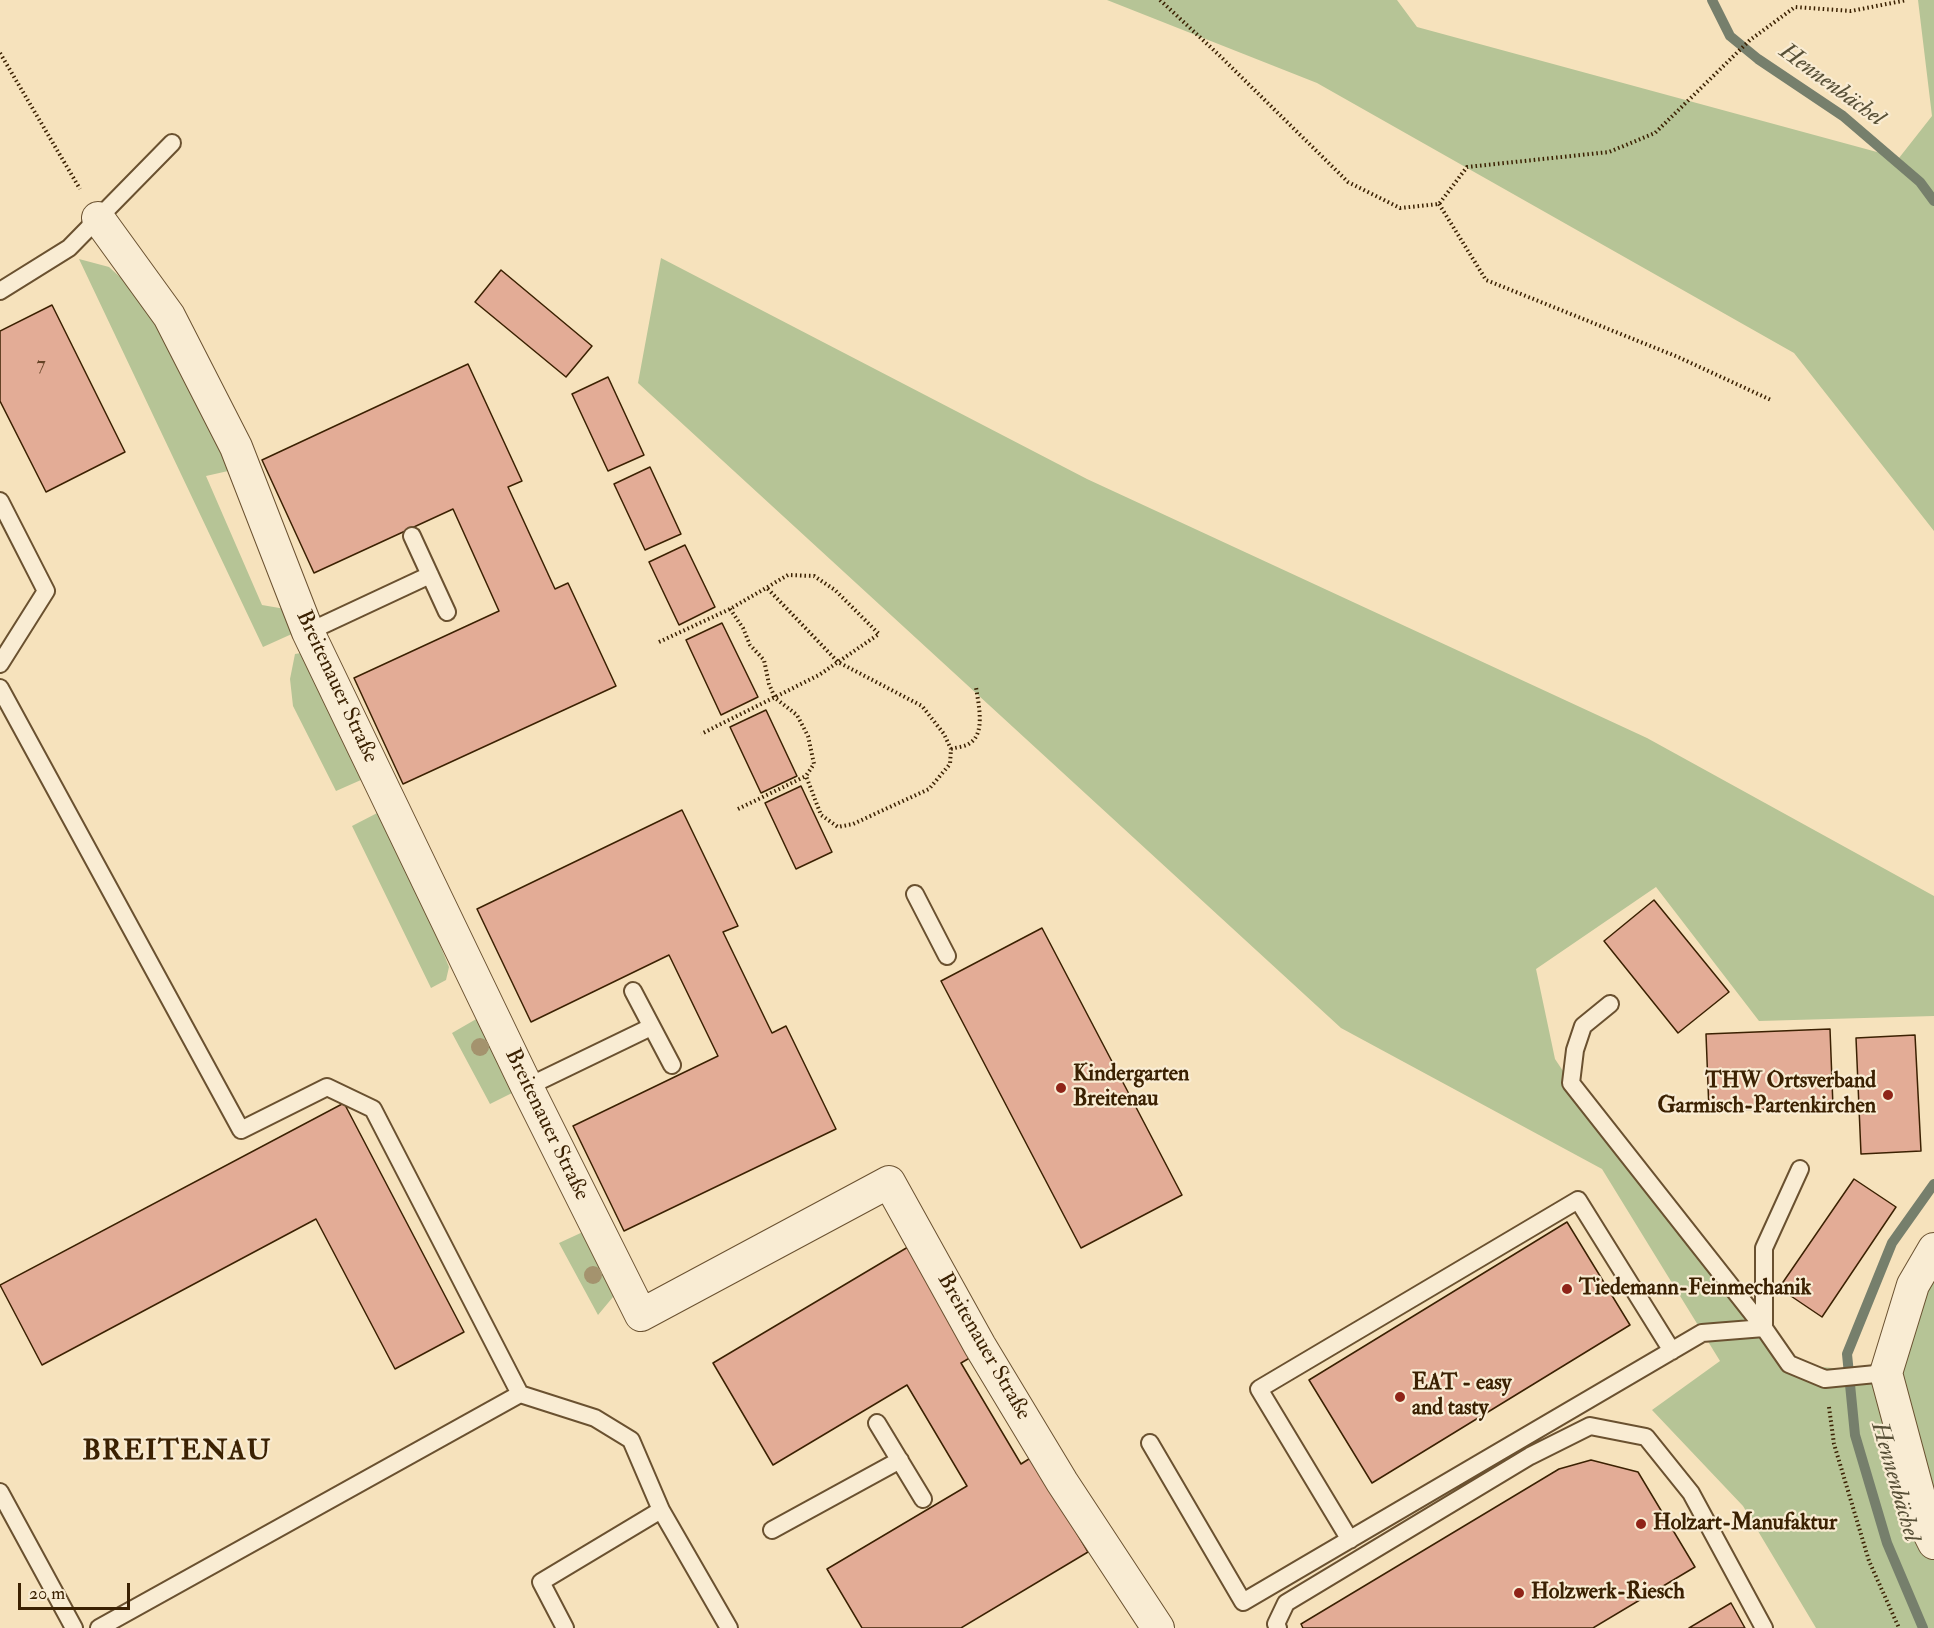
<!DOCTYPE html>
<html>
<head>
<meta charset="utf-8">
<style>
	body { margin:0 }
	#map { position:relative; width:1934px; height:1628px; overflow:hidden; background:#f6e2bc; font-family:"IM FELL Double Pica",serif }
	canvas { display:block }
	.scale { position:absolute; left:18px; top:1583px; width:112px; height:27px; box-sizing:border-box; border:3px solid #3b2102; border-top:0; padding-left:8px; font-size:18px; line-height:21px; white-space:nowrap; color:#3b2102; -webkit-text-stroke:4px #f9ecd3; paint-order:stroke }
</style>
</head>
<body>
<div id="map">
<canvas width="1934" height="1628"></canvas>
<div class="scale">20 m</div>
</div>
<script>
const c = document.querySelector('canvas').getContext('2d');
c.lineJoin = 'round';
function fillPath(path, color) {
  c.fillStyle = color;
  c.fill(path, 'evenodd');
}
function trace(path, color, width, dash) {
  c.strokeStyle = color;
  c.lineWidth = width;
  c.lineCap = dash ? 'butt' : 'round';
  c.setLineDash(dash || []);
  c.stroke(path);
}
function label(font, color, halo, rows, align = 'center') {
  c.font = font + ' "IM FELL Double Pica",serif';
  c.lineWidth = 4.5;
  c.setLineDash([]);
  c.textBaseline = 'middle';
  c.strokeStyle = halo;
  c.fillStyle = color;
  for (const [text, x, y, turn = 0] of rows) {
    c.save();
    c.translate(x, y);
    c.rotate((+turn || 0) * Math.PI / 180);
    c.textAlign = isNaN(turn) ? turn : align;
    if (halo) c.strokeText(text, 0, 0);
    c.fillText(text, 0, 0);
    c.restore();
  }
}
fillPath(new Path2D(`
	M1107,0H1397L1417,27L1899,158L1932,116L1918,0H1934V531L1794,353L1317,83Z
	M661,258L1087,479L1647,738L1934,896V1016L1759,1021L1656,887L1536,969L1555,1059L1571,1083L1789,1364L1886,1373L1934,1249V1628H1816L1743,1506L1652,1410L1720,1361L1602,1169L1341,1028L638,383Z
	M79,259L109,267L141,296L237,469L206,476L262,605L291,610L294,633L263,647Z
	M314,651L370,776L336,791L293,706L290,679L295,654Z
	M385,809L449,967L446,980L431,988L352,826Z
	M478,1018L516,1091L490,1104L452,1033Z
	M585,1231L618,1291L598,1315L559,1243Z`), '#b6c496');
trace(new Path2D(`
	M1712,0L1730,36L1758,59L1843,116L1920,182L1934,201
	M1923,1628L1887,1543L1855,1435L1847,1354L1892,1243L1934,1184`), '#767f6c', 10);
const building = new Path2D(`
	M501,270L592,346L566,377L475,302Z
	M52,305L125,452L46,492L0,401V331Z
	M468,364L522,481L508,487L555,589L568,583L616,686L403,784L354,678L499,611L453,509L314,573L262,460Z
	M608,377L644,455L608,471L572,394Z
	M650,467L681,534L645,550L614,484Z
	M685,545L715,607L679,625L649,562Z
	M722,623L758,697L721,715L686,640Z
	M766,710L797,776L761,793L730,727Z
	M801,786L832,852L796,869L765,803Z
	M682,810L738,926L723,932L772,1033L786,1026L836,1129L624,1231L573,1126L718,1056L669,955L531,1022L477,909Z
	M1654,900L1729,992L1678,1033L1604,941Z
	M1042,928L1182,1195L1081,1248L941,981Z
	M1830,1029L1833,1107L1709,1111L1706,1034Z
	M1915,1035L1921,1151L1861,1154L1856,1038Z
	M344,1103L464,1332L395,1369L316,1219L42,1365L0,1285Z
	M1854,1179L1896,1207L1822,1317L1779,1288Z
	M1567,1222L1630,1325L1372,1483L1309,1380Z
	M908,1247L973,1356L961,1363L1021,1464L1032,1457L1088,1552L961,1628H862L827,1569L967,1486L907,1385L773,1465L713,1363Z
	M1591,1460L1638,1472L1695,1567L1593,1628H1303L1301,1624L1559,1469Z
	M1731,1603L1745,1628H1689Z`);
fillPath(building, '#e3ac96');
trace(building, '#3b2102', 1.5);
const lane = new Path2D(`
	M0,291L69,248L172,143
	M0,501L46,591L0,664
	M412,536L447,612
	M308,632L430,575
	M0,688L241,1130L327,1087L373,1109L520,1394L595,1418L631,1440L661,1510L729,1628
	M915,894L947,956
	M633,991L672,1065
	M1610,1004L1583,1026L1575,1050L1571,1083L1764,1328L1789,1364L1825,1379L1886,1373
	M527,1087L651,1027
	M877,1423L923,1499
	M1150,1443L1243,1602L1702,1333L1764,1328V1248L1800,1169
	M0,1492L74,1628
	M772,1530L900,1460
	M1350,1540L1259,1389L1578,1200L1672,1351
	M99,1628L520,1394
	M565,1628L541,1582L661,1510
	M1278,1628L1276,1624L1286,1603L1530,1456L1590,1426L1646,1437L1691,1493L1764,1628`);
const street = new Path2D(`
	M98,218L169,316L236,447L308,632L527,1087L641,1315L889,1182L980,1346L1062,1482L1158,1628
	M1934,1249L1913,1285L1886,1373L1929,1533L1934,1543`);
trace(lane, '#6a5130', 20);
trace(street, '#6a5130', 34);
trace(new Path2D(`
	M1160,0L1219,55L1348,182L1400,208L1439,204L1467,167L1609,152L1655,133L1750,40L1795,7L1851,11L1907,0
	M0,53L80,189
	M1439,204L1486,280L1678,357L1771,400
	M730,609L743,628L750,645L764,660L769,684L775,698L797,715L808,736L814,764L806,776L821,815L838,827L853,824L929,789L950,764L951,749L944,734L922,706L838,662L767,588
	M659,642L730,609L788,575L814,576L835,590L879,634L819,675L701,734
	M951,749C957,747 965,747 970,743C986,733 978,702 976,687
	M738,809L806,776
	M1829,1407L1834,1444L1869,1561L1899,1628`), '#3b2102', 4, [1.5, 3]);
trace(lane, '#f9ecd3', 16);
trace(street, '#f9ecd3', 32);
c.fillStyle = '#a4936e';
for (const [x, y] of [
	[480,1047],
	[593,1275]
]) {
  c.beginPath();
  c.arc(x, y, 9, 0, 2 * Math.PI);
  c.fill();
}
for (const [x, y, r, color] of [
	[1061,1088,6,"#8f2418"],
	[1888,1095,6,"#8f2418"],
	[1567,1289,6,"#8f2418"],
	[1400,1397,6,"#8f2418"],
	[1641,1524,6,"#8f2418"],
	[1519,1593,6,"#8f2418"]
]) {
  const dot = new Path2D();
  dot.arc(x, y, r, 0, 2 * Math.PI);
  c.fillStyle = color;
  c.fill(dot);
  trace(dot, '#f9ecd3', 2);
}
label('20px', '#654427', null, [
	["7",41,366]
]);
label('22px', '#3b2102', '#f9ecd3', [
	["Breitenauer Straße",336,687,65],
	["Breitenauer Straße",546,1125,64],
	["Breitenauer Straße",983,1347,60]
]);
label('bold 22px', '#3b2102', '#f9ecd3', [
	["Kindergarten",1073,1075],
	["Breitenau",1073,1100],
	["THW Ortsverband",1876,1082,"right"],
	["Garmisch-Partenkirchen",1876,1107,"right"],
	["Tiedemann-Feinmechanik",1579,1289],
	["EAT - easy",1412,1384],
	["and tasty",1412,1409],
	["Holzart-Manufaktur",1653,1524],
	["Holzwerk-Riesch",1531,1593]
], 'left');
label('italic 24px', '#585037', '#f9ecd3', [
	["Hennenbächel",1831,86,36],
	["Hennenbächel",1894,1482,74]
]);
c.letterSpacing = '1.5px';
label('bold 28px', '#3b2102', '#f9ecd3', [
	["BREITENAU",177,1453]
]);
c.letterSpacing = '0px';
</script>
</body>
</html>
